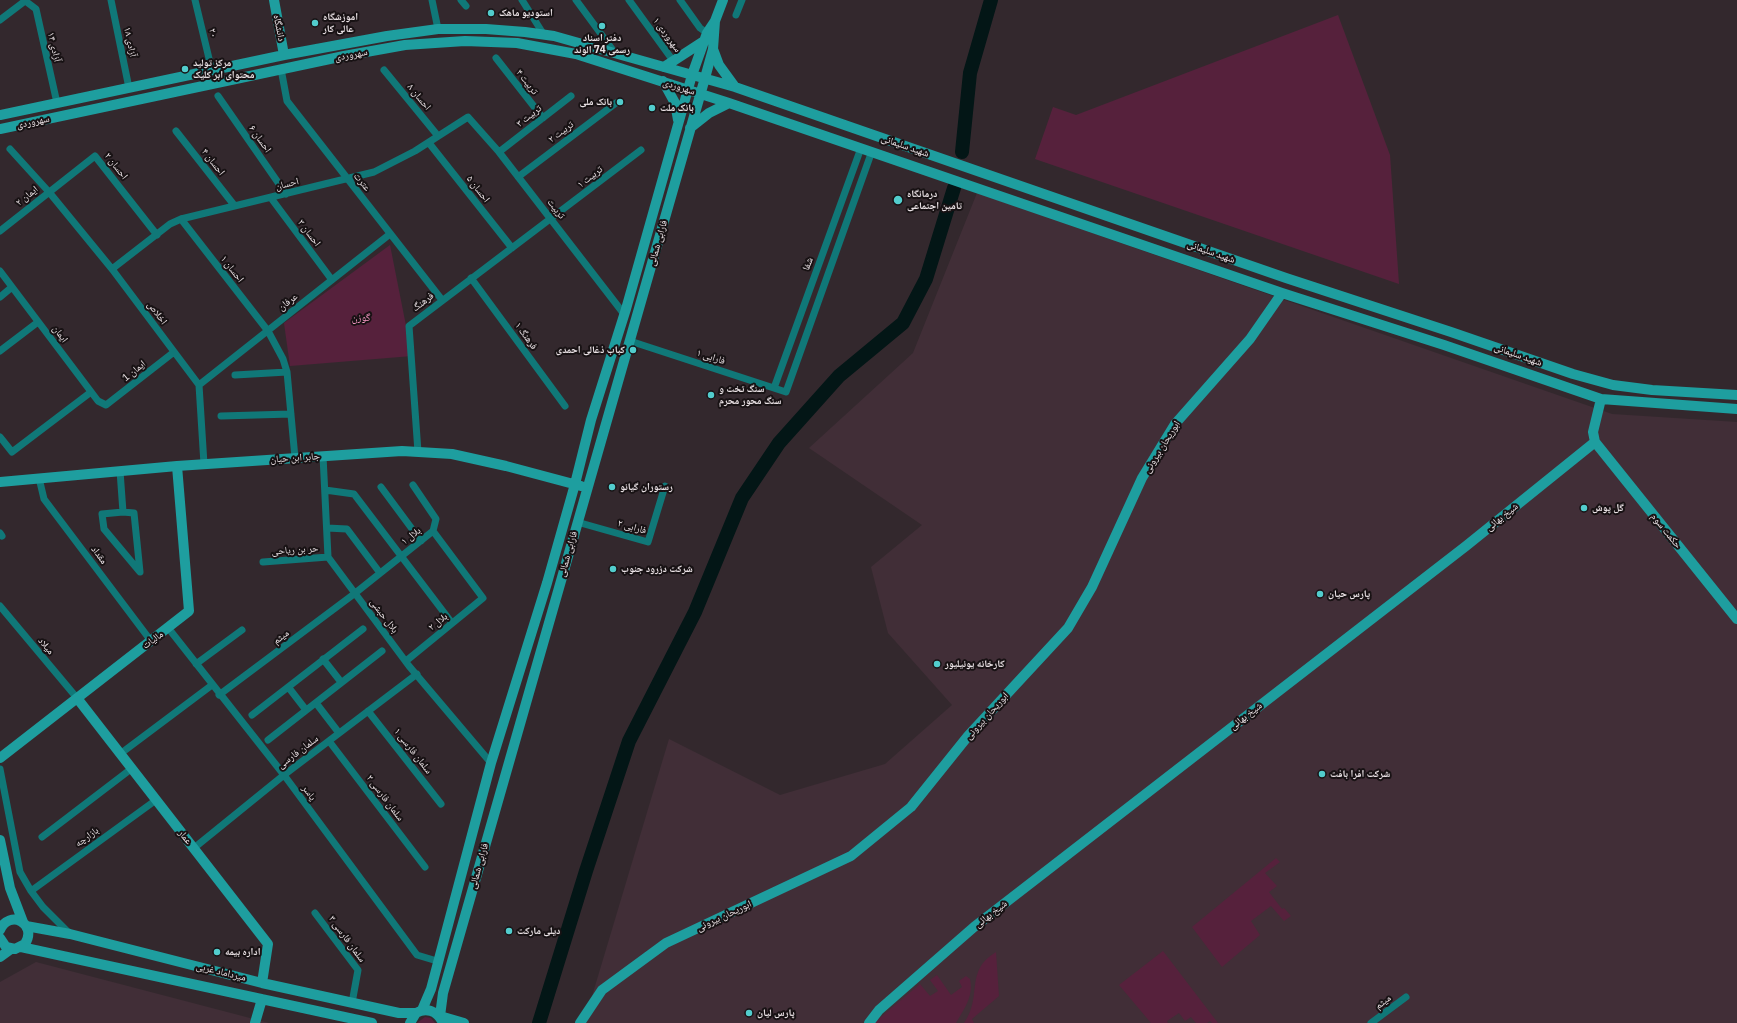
<!DOCTYPE html>
<html>
<head>
<meta charset="utf-8">
<style>
	body { margin:0 }
	canvas { display:block; background:#33282d }
</style>
</head>
<body>
<canvas width="1737" height="1023"></canvas>
<script>
const c = document.querySelector('canvas').getContext('2d');
c.lineJoin = 'round';
function fillPath(path, color) {
  c.fillStyle = color;
  c.fill(path, 'evenodd');
}
function trace(path, color, width, dash) {
  c.strokeStyle = color;
  c.lineWidth = width;
  c.lineCap = dash ? 'butt' : 'round';
  c.setLineDash(dash || []);
  c.stroke(path);
}
function label(font, color, halo, rows, align = 'center') {
  c.font = font + ' "IBM Plex Sans","Noto Naskh Arabic",sans-serif';
  c.lineWidth = 4;
  c.setLineDash([]);
  c.textBaseline = 'middle';
  c.strokeStyle = halo;
  c.fillStyle = color;
  for (const [text, x, y, turn = 0] of rows) {
    c.save();
    c.translate(x, y);
    c.rotate((+turn || 0) * Math.PI / 180);
    c.textAlign = isNaN(turn) ? turn : align;
    if (halo) c.strokeText(text, 0, 0);
    c.fillText(text, 0, 0);
    c.restore();
  }
}
fillPath(new Path2D(`
	M977,193L1612,414L1737,422V1023H584L669,739L780,795L885,764L952,705L888,633L871,567L922,525L809,448L913,353Z
	M36,962L269,1023H0V982Z`), '#412e37');
fillPath(new Path2D(`
	M1338,15L1390,155L1399,284L1035,159L1053,107L1076,115Z
	M390,245L412,356L290,366L284,323Z
	M1276,858L1280,862L1265,873L1277,886L1269,892L1282,909L1284,908L1291,916L1284,921L1271,906L1251,921L1260,935L1222,967L1192,927Z
	M1163,951L1218,1023H1212L1210,1021L1207,1023H1196L1191,1017L1185,1021L1179,1013L1167,1021L1168,1023H1151L1119,985Z
	M996,952L999,996L972,1019L974,1023H964C983,996 964,971 996,952Z
	M937,975L951,995L962,987L959,981L966,976L970,979C974,996 964,1009 956,1023H874L920,984L930,996L938,991L930,980Z
	M425,1017L431,1018L435,1023H417Z`), '#56213c');
trace(new Path2D(`
	M962,152L970,73L991,0
	M539,1023L586,871L629,741L695,612L742,498L779,443L839,376L903,323L926,279L954,188`), '#031616', 14);
trace(new Path2D(`
	M24,0L36,9L57,103
	M111,0L129,88
	M195,0L212,71
	M432,0L438,29
	M461,0L466,6
	M522,0L544,35
	M576,0L615,53
	M629,0L674,62
	M680,0L700,28L707,33
	M736,15L742,0
	M0,20L25,1
	M496,58L543,118
	M281,69L287,101L442,300
	M384,70L438,136
	M218,96L286,194
	M176,131L234,205
	M429,143L512,248
	M10,149L49,192L112,269L199,385L204,464
	M499,152L571,96
	M518,177L616,103
	M271,198L332,280
	M181,219L268,331L283,359L287,372L295,458
	M0,231L95,156L157,235
	M112,269L170,224L181,219L374,172L415,151L468,117L499,152L624,314
	M0,271L98,401L106,405L174,352
	M471,278L565,406
	M0,297L12,287
	M630,341L786,392L872,151
	M0,351L38,322
	M235,375L287,372
	M199,385L390,234
	M774,388L861,148
	M221,416L291,414
	M0,437L12,452L91,392
	M418,452L409,326L641,150
	M323,456L328,557L409,666L491,763
	M120,471L123,512L134,513L140,572L104,529L102,514L123,512
	M39,478L44,499L151,641
	M413,485L436,519L433,531
	M381,487L421,541
	M325,490L354,494L452,623
	M577,522L648,542L665,486
	M327,528L347,529L380,573
	M0,533L2,536
	M263,562L328,557
	M0,606L77,698
	M169,629L284,775L417,955L437,961
	M323,659L341,682
	M196,664L242,630
	M289,688L306,710
	M219,695L354,594L433,531L483,598L406,661
	M316,703L339,733
	M368,711L441,804
	M252,715L363,629
	M268,740L382,651
	M329,741L425,867
	M120,754L212,685
	M0,769L20,872L31,891L43,907L70,934
	M42,837L131,769
	M194,848L284,775L417,674
	M31,891L156,800
	M315,913L358,970L352,1003
	M1371,1023L1406,997`), '#107878', 7);
trace(new Path2D(`
	M274,0L284,55
	M713,49L719,65L735,87
	M664,67L704,41
	M663,81L675,103L678,120
	M0,115L284,55L387,36L438,29H486L525,32L554,36L735,87L1286,278L1451,332L1573,374L1613,385L1652,390L1737,395
	M690,128L709,113L729,103
	M0,129L344,56L405,45L465,41L517,43L576,54L729,103L1282,293L1444,345L1601,399L1737,409
	M1601,399L1593,432L1595,442L1737,619
	M0,482L177,466L402,451L452,454L506,466L581,486
	M77,698L268,944L262,983
	M0,758L189,611L177,466
	M0,840L10,888L23,922
	M26,926L70,934L262,983L399,1013H416
	M0,930C9,909 38,923 25,944L15,949L6,947L0,938
	M21,947L372,1023
	M0,957L11,949
	M422,1010L431,989L491,763L547,583L575,484L591,420L626,309L692,75L707,33L715,21L723,0
	M255,1023L262,999
	M410,1023L416,1013C426,1007 437,1011 442,1021
	M464,1023L440,1016L443,993L705,78L713,49L715,21
	M580,1023L602,990L666,943L851,856L911,807L968,736L1068,628L1092,587L1142,478L1175,424L1250,339L1282,293
	M869,1023L879,1010L974,927L1466,546L1595,442`), '#1e9e9f', 10);
for (const [x, y, r, color] of [
	[491,13,4,"#52cdcd"],
	[315,23,4,"#52cdcd"],
	[602,26,4,"#52cdcd"],
	[185,69,4,"#52cdcd"],
	[620,102,4,"#52cdcd"],
	[652,108,4,"#52cdcd"],
	[898,200,5,"#52cdcd"],
	[633,350,4,"#52cdcd"],
	[711,395,4,"#52cdcd"],
	[612,487,4,"#52cdcd"],
	[1584,508,4,"#52cdcd"],
	[613,569,4,"#52cdcd"],
	[1320,594,4,"#52cdcd"],
	[937,664,4,"#52cdcd"],
	[1322,774,4,"#52cdcd"],
	[509,931,4,"#52cdcd"],
	[217,952,4,"#52cdcd"],
	[749,1013,4,"#52cdcd"]
]) {
  const dot = new Path2D();
  dot.arc(x, y, r, 0, 2 * Math.PI);
  c.fillStyle = color;
  c.fill(dot);
  trace(dot, '#181214', 1.5);
}
label('bold 10px', '#eae2e5', '#181214', [
	["استودیو ماهک",499,13],
	["اموزشگاه",323,17],
	["عالی کار",323,29],
	["دفتر اسناد",602,38,"center"],
	["رسمی 74 الوند",602,50,"center"],
	["مرکز تولید",193,63],
	["محتوای ابر کلیک",193,75],
	["بانک ملی",612,102,"right"],
	["بانک ملت",660,108],
	["درمانگاه",907,194],
	["تامین اجتماعی",907,206],
	["کباب ذغالی احمدی",625,350,"right"],
	["سنگ تخت و",719,389],
	["سنگ محور محرم",719,401],
	["رستوران گیانو",620,487],
	["گل پوش",1592,508],
	["شرکت دزرود جنوب",621,569],
	["پارس حیان",1328,594],
	["کارخانه یونیلیور",945,664],
	["شرکت افرا بافت",1330,774],
	["دیلی مارکت",517,931],
	["اداره بیمه",225,952],
	["پارس لیان",757,1013]
], 'left');
label('10px', '#eae2e5', '#181214', [
	["دانشگاه",279,28,79],
	["۲۰",213,33,76],
	["سهروردی ۱",667,35,54],
	["آزادی ۱۸",130,42,78],
	["آزادی ۱۴",54,47,77],
	["سهروردی",351,55,-11],
	["تربیت ۴",527,82,52],
	["سهروردی",679,87,17],
	["احسان ۸",419,97,51],
	["تربیت ۳",529,116,-38],
	["سهروردی",33,122,-12],
	["تربیت ۲",561,132,-37],
	["احسان ۶",260,139,55],
	["شهید سلیمانی",905,146,19],
	["احسان ۴",213,162,52],
	["احسان ۲",116,166,52],
	["تربیت ۱",590,177,-38],
	["عترت",362,182,51],
	["احسان",287,184,-14],
	["احسان ۵",478,189,52],
	["ایمان ۲",27,196,-39],
	["تربیت",556,209,52],
	["احسان ۳",309,233,53],
	["فارابی شمالی",658,243,-74],
	["شهید سلیمانی",1211,252,19],
	["شفا",808,264,-70],
	["احسان ۱",232,269,52],
	["عرفان",288,302,-38],
	["فرهنگ",423,302,-38],
	["اخلاص",157,313,53],
	["ایمان",60,334,53],
	["فرهنگ ۱",526,336,54],
	["شهید سلیمانی",1518,355,19],
	["فارابی ۱",711,357,18],
	["ایمان 1",134,371,-39],
	["ابوریحان بیرونی",1162,447,-58],
	["جابر ابن حیان",295,458,-4],
	["شیخ بهائی",1502,517,-39],
	["فارابی ۲",632,527,16],
	["حکمت سوم",1666,531,51],
	["بلال ۱",411,536,-38],
	["حر بن ریاحی",295,550,-4],
	["فارابی شمالی",568,554,-74],
	["مقداد",99,555,53],
	["بلال حبشی",384,616,53],
	["بلال ۲",438,622,-39],
	["میثم",281,637,-37],
	["مالیات",153,640,-36],
	["میلاد",46,646,50],
	["ابوریحان بیرونی",987,716,-48],
	["شیخ بهائی",1246,716,-38],
	["سلمان فارسی ۱",413,751,52],
	["سلمان فارسی",298,752,-37],
	["یاسر",309,793,53],
	["سلمان فارسی ۲",385,798,53],
	["بازارچه",87,837,-36],
	["عمار",185,837,52],
	["فارابی شمالی",479,866,-74],
	["شیخ بهائی",991,914,-38],
	["ابوریحان بیرونی",724,916,-25],
	["سلمان فارسی ۳",347,939,54],
	["میرداماد غربی",221,972,14],
	["میثم",1383,1002,-37]
]);
label('10px', '#fd9cca', '#181214', [
	["گوزن",361,318]
]);
</script>
</body>
</html>
